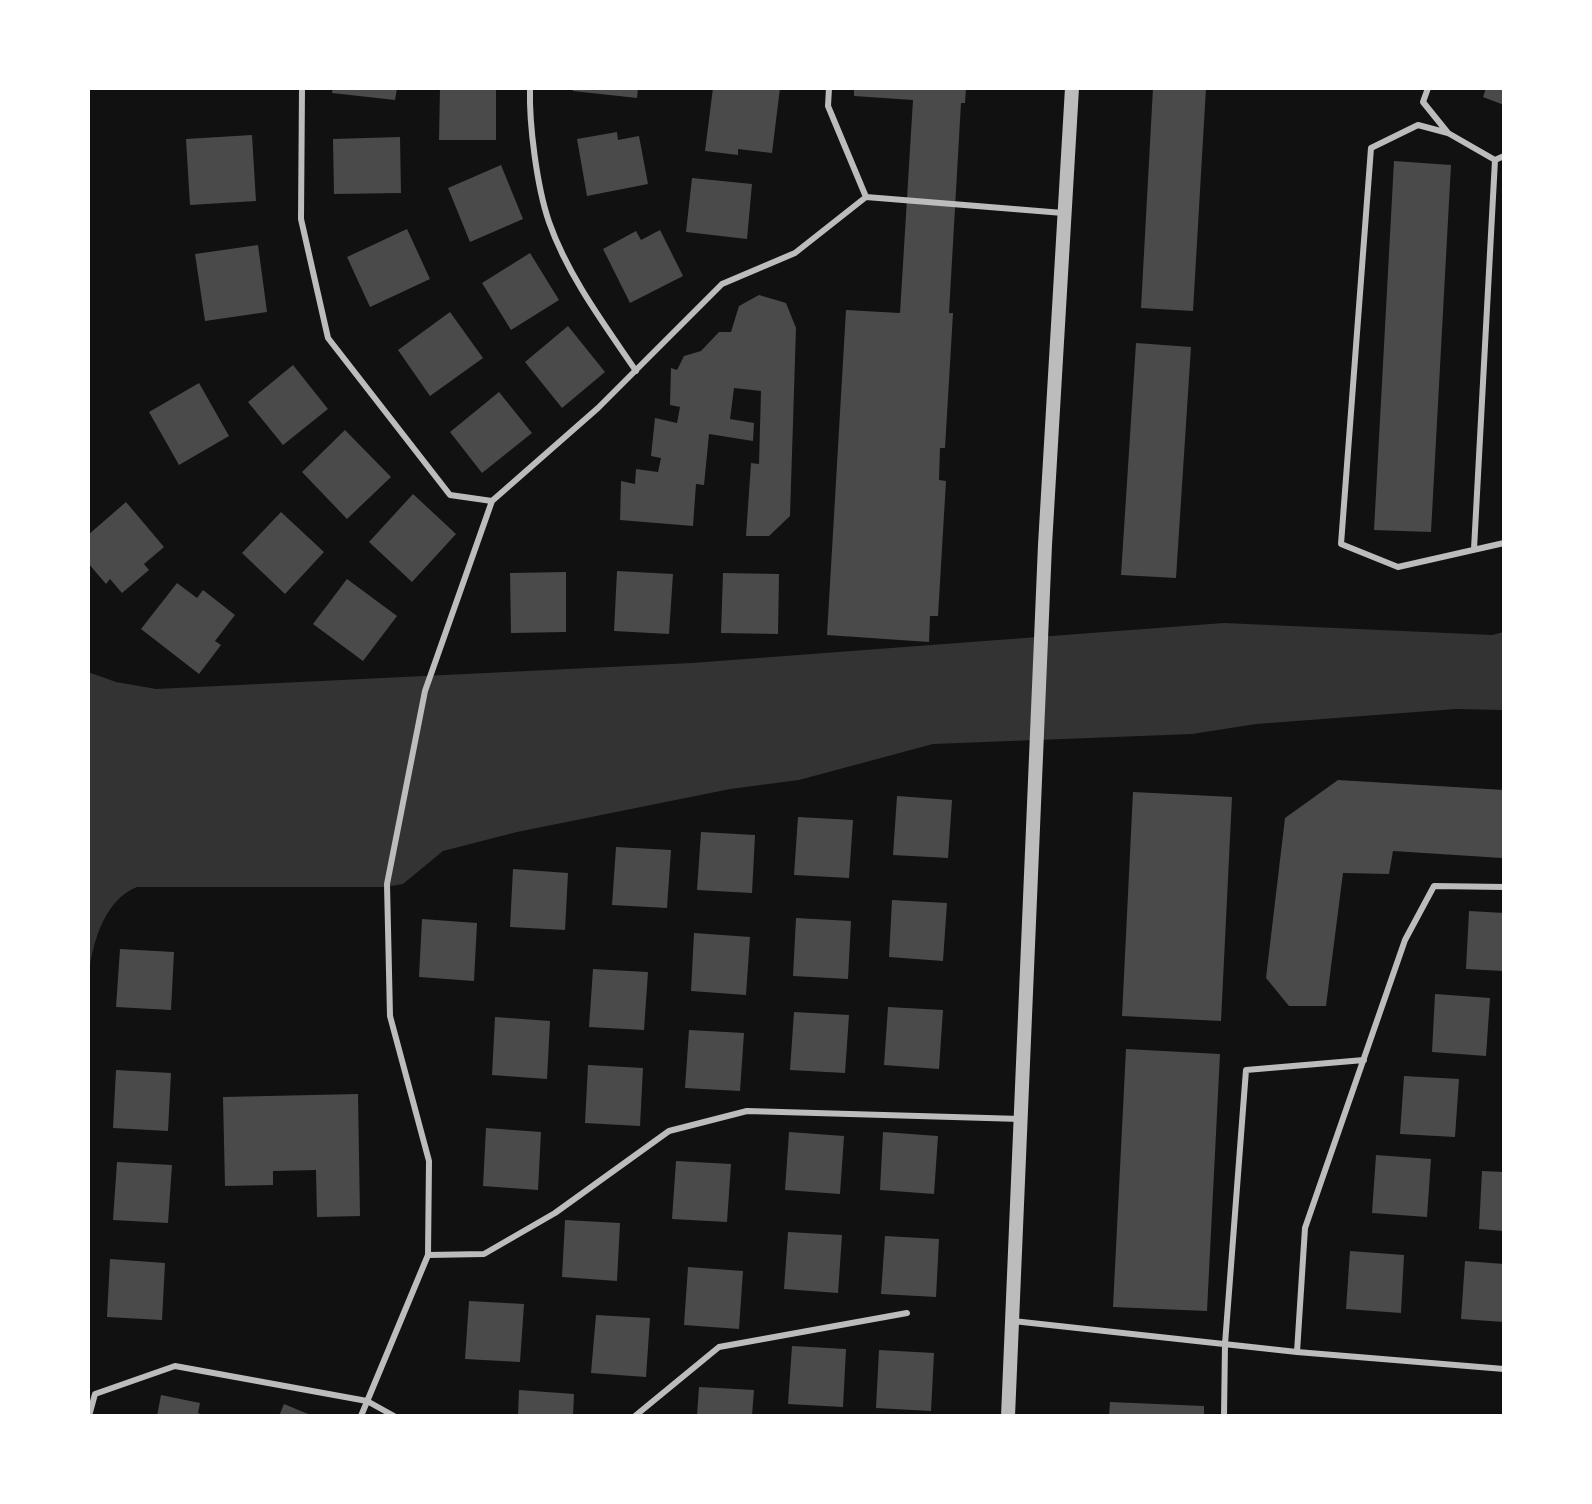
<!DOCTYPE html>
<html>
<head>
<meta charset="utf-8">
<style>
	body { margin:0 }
	#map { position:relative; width:1592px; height:1504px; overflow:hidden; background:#111; font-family:"IBM Plex Sans",sans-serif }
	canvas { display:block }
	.frame { position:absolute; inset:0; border:90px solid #fff; pointer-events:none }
</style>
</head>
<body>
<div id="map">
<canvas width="1592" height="1504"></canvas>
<div class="frame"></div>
</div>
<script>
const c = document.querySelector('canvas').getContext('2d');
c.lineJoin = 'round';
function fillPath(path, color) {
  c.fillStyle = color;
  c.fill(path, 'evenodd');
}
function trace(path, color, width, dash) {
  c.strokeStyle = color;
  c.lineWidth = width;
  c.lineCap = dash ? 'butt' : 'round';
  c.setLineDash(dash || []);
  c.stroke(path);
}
fillPath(new Path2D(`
	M1224,623L1492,635L1504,632V710L1456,709L1256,724L1192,734L933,744L799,780L730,789L517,832L443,851L403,884L385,887H137C103,900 91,947 88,981V672L116,682L156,689L692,663Z`), '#333');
fillPath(new Path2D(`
	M333,88H397L395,100L332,93Z
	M440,88H496V140H439Z
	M573,88H638L637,98L573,91Z
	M713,88H780L772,153L738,149V155L705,151Z
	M854,88H966L965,103H961L949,313H953L945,448H940L939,480L946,481L938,616H930L929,642L827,635L846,310L900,313L913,100L854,96Z
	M1153,88H1206L1193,311L1141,308Z
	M1486,88H1504V105L1483,97Z
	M617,132L618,140L639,136L648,184L587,196L577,139Z
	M252,135L256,201L190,205L186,139Z
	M400,137L401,193L334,194L333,139Z
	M1394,161L1451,165L1431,532L1374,530Z
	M501,165L523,219L470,242L448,188Z
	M692,178L752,184L747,239L686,232Z
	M407,229L430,279L370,307L347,257Z
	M660,230L683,276L630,303L603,249L636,231L641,240Z
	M258,245L267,312L205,321L195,254Z
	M530,253L559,300L511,330L482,283Z
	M759,295L786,303L796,328L790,516L769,536H746L751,463L759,464L761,391L734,388L730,419L754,423L753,441L709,434L704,485L696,484L693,526L620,520L621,481L635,484L636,469L658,472L661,458L651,456L655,418L677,423L680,407L670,405L671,368L677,370L684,356L701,351L719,332H731L739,306Z
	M450,312L483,358L430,396L398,350Z
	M568,326L605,372L562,408L525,362Z
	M1136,343L1191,347L1176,578L1121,575Z
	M293,365L328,409L283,445L248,402Z
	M199,383L229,436L179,465L149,412Z
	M499,392L532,433L482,473L450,432Z
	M345,430L391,477L347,519L302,472Z
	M413,494L456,534L412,582L369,542Z
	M126,502L164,547L144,564L149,570L122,593L110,579L106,584L88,563V535Z
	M281,512L324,552L285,594L242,553Z
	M617,571L673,574L669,634L614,631Z
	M566,572V632L511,633L510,573Z
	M723,573L779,574L778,634L721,633Z
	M347,579L397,616L363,661L313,624Z
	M177,583L197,598L203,590L235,615L215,641L221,645L199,674L141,629Z
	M1338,780L1504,790L1502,858L1393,851L1389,874L1343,873L1326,1006H1289L1266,978L1285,818Z
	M1133,792L1232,797L1221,1021L1122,1016Z
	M897,796L952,800L948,858L893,855Z
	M798,817L853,820L849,878L794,875Z
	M701,832L755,835L752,893L697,890Z
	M616,847L671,850L667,908L612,905Z
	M513,869L568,873L565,930L510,927Z
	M892,900L947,903L943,961L889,957Z
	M1469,911L1504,913V971L1466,969Z
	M796,918L851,921L848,979L793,976Z
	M422,919L477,923L474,981L419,977Z
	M694,933L750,937L746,995L691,991Z
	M120,949L174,952L171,1010L116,1007Z
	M593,969L648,972L644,1030L589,1027Z
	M1435,994L1490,998L1486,1056L1432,1052Z
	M888,1007L943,1010L939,1069L884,1065Z
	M794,1012L849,1015L845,1073L790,1070Z
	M495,1017L550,1021L547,1079L492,1075Z
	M689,1030L744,1033L740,1091L685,1088Z
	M1126,1049L1220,1054L1207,1311L1113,1307Z
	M588,1065L643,1068L640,1126L585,1123Z
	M116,1070L171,1073L168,1131L113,1128Z
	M1404,1076L1459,1079L1455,1137L1400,1134Z
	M358,1094L360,1216L317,1217L316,1170L273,1171V1185L225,1186L223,1097Z
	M486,1128L541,1132L538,1190L483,1186Z
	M789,1132L844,1136L840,1194L785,1190Z
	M883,1132L938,1136L934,1194L880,1190Z
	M1376,1155L1431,1159L1427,1217L1372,1213Z
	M676,1161L731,1164L727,1222L672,1219Z
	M117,1162L172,1165L168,1223L113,1220Z
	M1482,1171L1504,1172V1231L1479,1229Z
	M565,1220L620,1223L617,1281L562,1277Z
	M788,1232L842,1235L838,1293L784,1289Z
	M885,1236L939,1239L936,1297L881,1294Z
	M1350,1251L1404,1255L1401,1313L1346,1309Z
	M110,1259L165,1263L162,1320L107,1317Z
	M1465,1261L1504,1264V1322L1461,1319Z
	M688,1267L743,1271L739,1329L684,1325Z
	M469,1301L524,1304L520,1362L465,1359Z
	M596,1315L650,1318L646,1377L591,1373Z
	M792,1346L846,1349L843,1407L788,1404Z
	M879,1350L934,1353L931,1411L876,1408Z
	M699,1387L754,1390L752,1416H697Z
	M519,1390L574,1394L573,1416H518Z
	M161,1395L200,1403L198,1413L206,1416H157Z
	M1110,1402L1204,1406V1416H1109Z
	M284,1404L313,1416H279Z`), '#4a4a4a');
trace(new Path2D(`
	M302,88L301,219L328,338L450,495L492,501
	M530,88C529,125 537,187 549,222C568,276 604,324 636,371
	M829,88L828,106L866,197
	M1428,88L1423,102L1448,133
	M1504,156L1495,160L1448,133L1418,125L1371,148L1341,544L1398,567L1504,543
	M1474,549L1495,160
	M428,1255L484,1254L555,1213L669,1131L747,1111L1021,1119
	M1013,1321L1297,1352L1504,1369
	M1297,1352L1305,1228L1405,940L1434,886L1504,887
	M89,1416L95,1394L175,1366L367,1401L394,1416
	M361,1416L428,1255L429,1161L390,1016L387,884L425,691L492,501L598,408L722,284L795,253L866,197L1063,213
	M635,1416L719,1347L907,1313
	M1224,1416L1225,1344L1246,1070L1364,1060`), '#bcbcbc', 6);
trace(new Path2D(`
	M1008,1416L1045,545L1072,88`), '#bcbcbc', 14);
</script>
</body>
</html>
